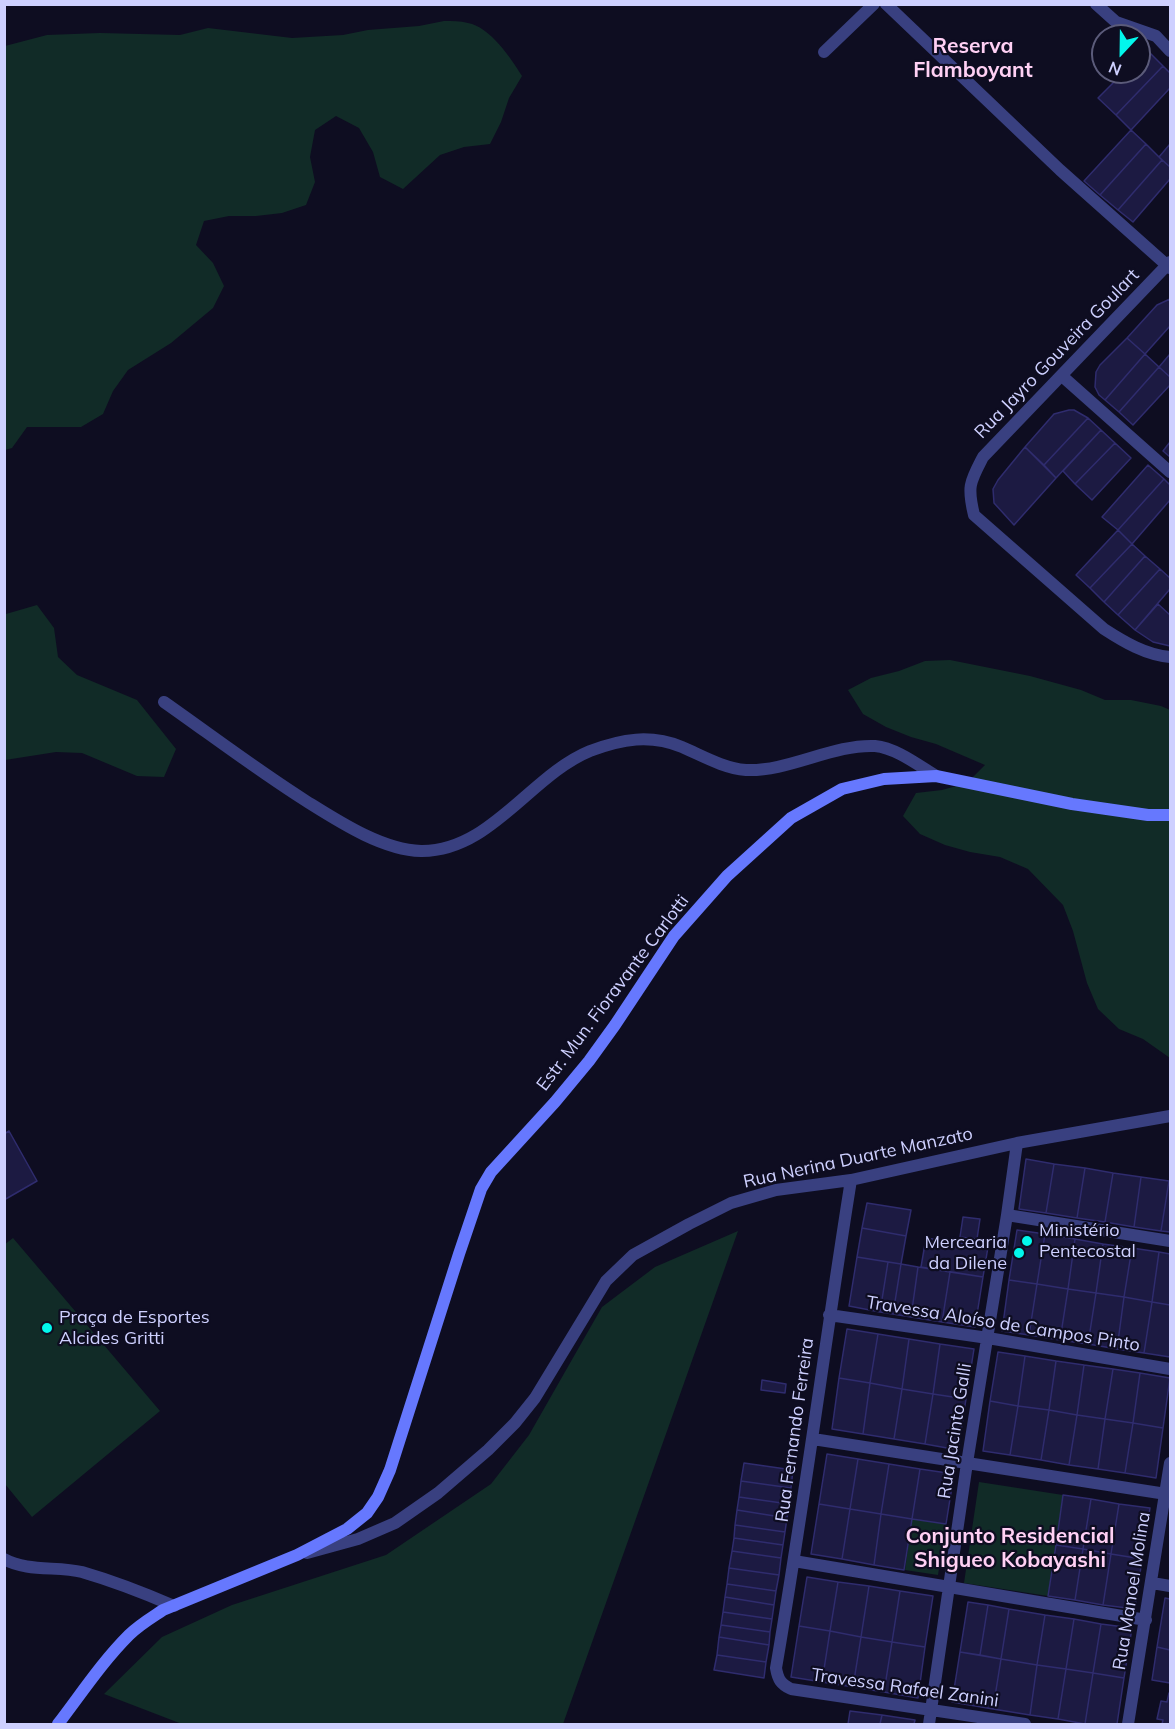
<!DOCTYPE html>
<html>
<head>
<meta charset="utf-8">
<style>
	body { margin:0 }
	#map { position:relative; width:1175px; height:1729px; overflow:hidden; background:#0e0d21; font-family:Mulish,sans-serif }
	canvas { display:block }
	.frame { position:absolute; inset:0; border:6px solid #ced0ff; pointer-events:none }
	.north { position:absolute; left:1091px; top:24px; width:60px; height:60px; box-sizing:border-box; background:#0e0d21; border:2px solid #5b5b7a; border-radius:50%; rotate:202deg; font-size:16px; font-weight:700; line-height:24px; text-align:center; color:#ced0ff }
	.north::after { content:''; display:block; margin:auto; width:21px; height:27px; background:#02f7ec; clip-path:polygon(50% 0,100% 100%,50% 72%,0 100%) }
</style>
</head>
<body>
<div id="map">
<canvas width="1175" height="1729"></canvas>
<div class="frame"></div>
<div class="north">N</div>
</div>
<script>
const c = document.querySelector('canvas').getContext('2d');
c.lineJoin = 'round';
function fillPath(path, color) {
  c.fillStyle = color;
  c.fill(path, 'evenodd');
}
function trace(path, color, width, dash) {
  c.strokeStyle = color;
  c.lineWidth = width;
  c.lineCap = dash ? 'butt' : 'round';
  c.setLineDash(dash || []);
  c.stroke(path);
}
function label(font, color, halo, rows, align = 'center') {
  c.font = font + ' Mulish,sans-serif';
  c.lineWidth = 4.5;
  c.setLineDash([]);
  c.textBaseline = 'middle';
  c.strokeStyle = halo;
  c.fillStyle = color;
  for (const [text, x, y, turn = 0] of rows) {
    c.save();
    c.translate(x, y);
    c.rotate((+turn || 0) * Math.PI / 180);
    c.textAlign = isNaN(turn) ? turn : align;
    if (halo) c.strokeText(text, 0, 0);
    c.fillText(text, 0, 0);
    c.restore();
  }
}
fillPath(new Path2D(`
	M444,21C452,21 460,21 468,23C490,27 511,58 522,76L509,98L501,122L490,144L464,147L440,155L403,189L380,177L373,152L359,128L336,116L315,130L310,157L315,182L306,205L282,213L256,216H229L204,221L196,245L213,263L224,286L213,308L171,343L128,370L113,391L103,414L81,427H27L12,448L5,450V46L47,35L100,33L180,35L208,28L292,38L343,35L368,30L419,26Z
	M37,605L54,628L58,657L77,675L137,700L176,749L164,777L137,776L82,753L56,752L5,760V615L6,614Z
	M950,660L1030,676L1081,690L1105,700H1131L1161,706L1170,710V1058L1143,1039L1119,1029L1098,1009L1087,983L1073,931L1063,905L1028,869L1000,857L970,852L945,845L920,834L903,816L916,793L942,790L967,783L985,765L936,744L911,737L886,727L863,714L848,690L871,678L899,671L925,661Z
	M738,1231L563,1724H182L104,1694L162,1637L232,1605L386,1555L491,1484L529,1435L602,1307L655,1267Z
	M13,1238L160,1411L32,1517L5,1484L4,1245Z
	M979,1482L1063,1495L1048,1596L964,1583Z
	M912,1519L946,1524L938,1575L905,1570Z`), '#112b27');
const building = new Path2D(`
	M1146,49L1163,66L1116,115L1098,98L1124,72H1139V56Z
	M1163,66L1170,73V88L1131,130L1116,115Z
	M1131,130L1146,144L1100,195L1084,181Z
	M1146,144L1162,160L1118,210L1100,195Z
	M1170,144V167L1159,157Z
	M1162,160L1170,167V179L1133,222L1118,210Z
	M1170,299V326L1145,354L1127,338L1157,305Z
	M1127,338L1145,354L1105,400L1099,395L1095,387L1096,372L1100,365Z
	M1145,354L1159,367L1119,412L1105,400Z
	M1170,354V377L1159,367Z
	M1159,367L1170,377V385L1133,425L1119,412Z
	M1069,410H1074L1088,418L1044,465L1025,447L1054,414Z
	M1088,418L1101,430L1056,478L1044,465Z
	M1101,430L1115,443L1075,484L1063,471Z
	M1170,442V457L1163,451Z
	M1115,443L1131,458L1092,500L1075,484Z
	M1025,447L1056,478L1014,525L994,503L993,489L998,480Z
	M1148,465L1164,479L1118,530L1102,517Z
	M1164,479L1170,485V500L1132,544L1118,530Z
	M1118,530L1132,544L1090,588L1076,575Z
	M1132,544L1145,556L1104,602L1090,588Z
	M1145,556L1160,569L1118,615L1104,602Z
	M1160,569L1170,578V589L1135,630L1118,615Z
	M1158,604L1170,615V646L1153,642L1135,630Z
	M9,1131L37,1181L4,1200V1134Z
	M1026,1159L1054,1164L1046,1213L1019,1209Z
	M1054,1164L1085,1168L1077,1218L1046,1213Z
	M1085,1168L1113,1173L1105,1222L1077,1218Z
	M1113,1173L1141,1177L1134,1227L1105,1222Z
	M1141,1177L1169,1181L1161,1231L1134,1227Z
	M1169,1181H1170V1232L1161,1231Z
	M867,1203L911,1210L906,1236L862,1228Z
	M963,1217L980,1219L977,1239L960,1237Z
	M862,1228L906,1236L901,1264L857,1257Z
	M1017,1230L1045,1234L1037,1284L1009,1280Z
	M1045,1234L1075,1239L1068,1289L1037,1284Z
	M926,1238L988,1247L983,1277L921,1267Z
	M1075,1239L1103,1244L1096,1293L1068,1289Z
	M1103,1244L1132,1248L1124,1297L1096,1293Z
	M1132,1248L1159,1252L1152,1302L1124,1297Z
	M1159,1252L1170,1254V1305L1152,1302Z
	M857,1257L888,1262L880,1312L849,1306Z
	M888,1262L901,1264L893,1314L880,1312Z
	M901,1264L918,1267L911,1317L893,1314Z
	M918,1267L950,1272L942,1322L911,1317Z
	M950,1272L983,1277L975,1327L942,1322Z
	M1009,1280L1037,1284L1029,1335L1002,1331Z
	M1037,1284L1068,1289L1060,1340L1029,1335Z
	M1068,1289L1096,1293L1088,1344L1060,1340Z
	M1096,1293L1124,1297L1117,1349L1088,1344Z
	M1124,1297L1152,1302L1144,1353L1117,1349Z
	M1152,1302L1170,1305V1357L1144,1353Z
	M847,1329L878,1334L870,1383L839,1378Z
	M878,1334L909,1339L902,1389L870,1383Z
	M909,1339L940,1344L933,1394L902,1389Z
	M940,1344L974,1349L966,1399L933,1394Z
	M998,1352L1025,1356L1018,1406L990,1401Z
	M1025,1356L1056,1361L1049,1410L1018,1406Z
	M1056,1361L1084,1365L1077,1415L1049,1410Z
	M1084,1365L1113,1369L1105,1419L1077,1415Z
	M1113,1369L1140,1373L1133,1423L1105,1419Z
	M1140,1373L1170,1378L1163,1428L1133,1423Z
	M839,1378L870,1383L863,1434L832,1429Z
	M762,1380L786,1384L785,1393L761,1390Z
	M870,1383L902,1389L894,1439L863,1434Z
	M902,1389L933,1394L925,1444L894,1439Z
	M933,1394L966,1399L958,1450L925,1444Z
	M990,1401L1018,1406L1010,1455L983,1451Z
	M1018,1406L1049,1410L1041,1460L1010,1455Z
	M1049,1410L1077,1415L1069,1465L1041,1460Z
	M1077,1415L1105,1419L1098,1469L1069,1465Z
	M1105,1419L1133,1423L1125,1473L1098,1469Z
	M1133,1423L1163,1428L1156,1478L1125,1473Z
	M827,1454L858,1459L850,1509L819,1504Z
	M858,1459L889,1464L881,1514L850,1509Z
	M744,1463L793,1470L791,1488L741,1481Z
	M889,1464L920,1469L912,1519L881,1514Z
	M920,1469L954,1474L946,1524L912,1519Z
	M741,1481L791,1488L789,1504L739,1497Z
	M1063,1495L1091,1499L1083,1549L1056,1545Z
	M739,1497L789,1504L787,1518L737,1510Z
	M1091,1499L1119,1504L1111,1554L1083,1549Z
	M819,1504L850,1509L842,1559L811,1554Z
	M1119,1504L1150,1508L1142,1559L1111,1554Z
	M850,1509L881,1514L874,1565L842,1559Z
	M737,1510L787,1518L785,1532L735,1525Z
	M881,1514L912,1519L904,1570L874,1565Z
	M735,1525L785,1532L783,1545L734,1538Z
	M734,1538L783,1545L781,1558L732,1551Z
	M1056,1545L1083,1549L1075,1600L1048,1596Z
	M1083,1549L1111,1554L1103,1605L1075,1600Z
	M732,1551L781,1558L779,1575L729,1568Z
	M1111,1554L1142,1559L1135,1609L1103,1605Z
	M729,1568L779,1575L776,1591L727,1584Z
	M807,1577L838,1582L830,1631L799,1626Z
	M838,1582L869,1586L861,1637L830,1631Z
	M727,1584L776,1591L774,1605L725,1597Z
	M869,1586L900,1591L892,1642L861,1637Z
	M900,1591L933,1596L925,1647L892,1642Z
	M725,1597L774,1605L772,1619L723,1612Z
	M1165,1598L1170,1599V1650L1157,1647Z
	M968,1602L988,1605L980,1655L960,1652Z
	M988,1605L1009,1609L1001,1659L980,1655Z
	M1009,1609L1045,1615L1037,1665L1001,1659Z
	M723,1612L772,1619L770,1632L721,1625Z
	M1045,1615L1074,1619L1066,1669L1037,1665Z
	M1074,1619L1101,1624L1093,1673L1066,1669Z
	M1101,1624L1132,1628L1124,1678L1093,1673Z
	M721,1625L770,1632L769,1645L719,1637Z
	M799,1626L830,1631L822,1682L791,1677Z
	M830,1631L861,1637L853,1687L822,1682Z
	M719,1637L769,1645L766,1662L717,1655Z
	M861,1637L892,1642L884,1692L853,1687Z
	M892,1642L925,1647L918,1698L884,1692Z
	M1157,1647L1170,1650V1683L1152,1680Z
	M960,1652L1001,1659L993,1709L952,1702Z
	M717,1655L766,1662L764,1678L714,1670Z
	M1001,1659L1037,1665L1030,1715L993,1709Z
	M1037,1665L1066,1669L1058,1719L1030,1715Z
	M1066,1669L1093,1673L1085,1724L1058,1719Z
	M1093,1673L1124,1678L1117,1724H1085Z
	M1169,1693H1170V1724H1162L1163,1720L1157,1719L1161,1701L1167,1702Z
	M850,1711L882,1715L880,1724H848Z
	M882,1715L915,1720L914,1724H880Z`);
fillPath(building, '#1c1a42');
trace(building, '#2f2c6e', 1.5);
trace(new Path2D(`
	M886,4L1060,170L1170,268
	M1096,4L1116,22L1156,36L1170,51
	M824,52L874,4
	M1170,262L983,457C970,482 967,486 974,515L1104,629C1124,642 1146,655 1170,657
	M1062,376L1170,472
	M164,702C211,735 257,770 306,801C338,821 382,850 421,851C490,852 531,775 590,751C622,739 650,734 682,747C703,756 723,768 746,770C788,772 833,744 875,746C896,748 918,765 936,776
	M851,1180C825,1342 804,1506 776,1668C778,1680 781,1684 791,1689L1025,1724
	M1007,1215L1170,1241
	M829,1315L988,1338L1170,1369
	M813,1439L1166,1494
	M307,1553L358,1539L395,1523L438,1493L488,1450L515,1423L535,1398L606,1281L633,1255L689,1224L731,1203L776,1190L851,1180L1017,1143L1170,1116
	M4,1559C27,1572 57,1566 82,1572C113,1581 144,1593 174,1606
	M794,1561L1146,1620
	M1152,1583L1170,1586
	M929,1724L967,1463L1007,1215L1017,1143
	M1128,1724L1170,1463`), '#394080', 12);
trace(new Path2D(`
	M58,1724C81,1694 102,1662 129,1635C139,1625 151,1618 163,1610L297,1555L347,1529L367,1513L378,1497L390,1470L459,1254L481,1189L491,1172L555,1102L589,1061L615,1025L674,936L727,876L791,818L842,789L884,779L936,776L1072,804L1148,815H1170`), '#6678fe', 12);
for (const [x, y, r, color] of [
	[1027,1241,6,"#02f7ec"],
	[1019,1253,6,"#02f7ec"],
	[47,1328,6,"#02f7ec"]
]) {
  const dot = new Path2D();
  dot.arc(x, y, r, 0, 2 * Math.PI);
  c.fillStyle = color;
  c.fill(dot);
  trace(dot, '#0e0d21', 2);
}
label('18px', '#ced0ff', '#0e0d21', [
	["Rua Jayro Gouveira Goulart",1057,354,-46],
	["Estr. Mun. Fioravante Carlotti",613,993,-53],
	["Rua Nerina Duarte Manzato",858,1158,-12],
	["Travessa Aloíso de Campos Pinto",1003,1324,9],
	["Rua Fernando Ferreira",795,1430,-82],
	["Rua Jacinto Galli",955,1431,-81],
	["Rua Manoel Molina",1132,1591,-81],
	["Travessa Rafael Zanini",905,1688,8]
]);
label('18px', '#ced0ff', '#0e0d21', [
	["Ministério",1039,1231],
	["Pentecostal",1039,1252],
	["Mercearia",1007,1243,"right"],
	["da Dilene",1007,1264,"right"],
	["Praça de Esportes",59,1318],
	["Alcides Gritti",59,1339]
], 'left');
label('bold 21px', '#ffd0f4', '#0e0d21', [
	["Reserva",973,47],
	["Flamboyant",973,71],
	["Conjunto Residencial",1010,1537],
	["Shigueo Kobayashi",1010,1561]
]);
</script>
</body>
</html>
